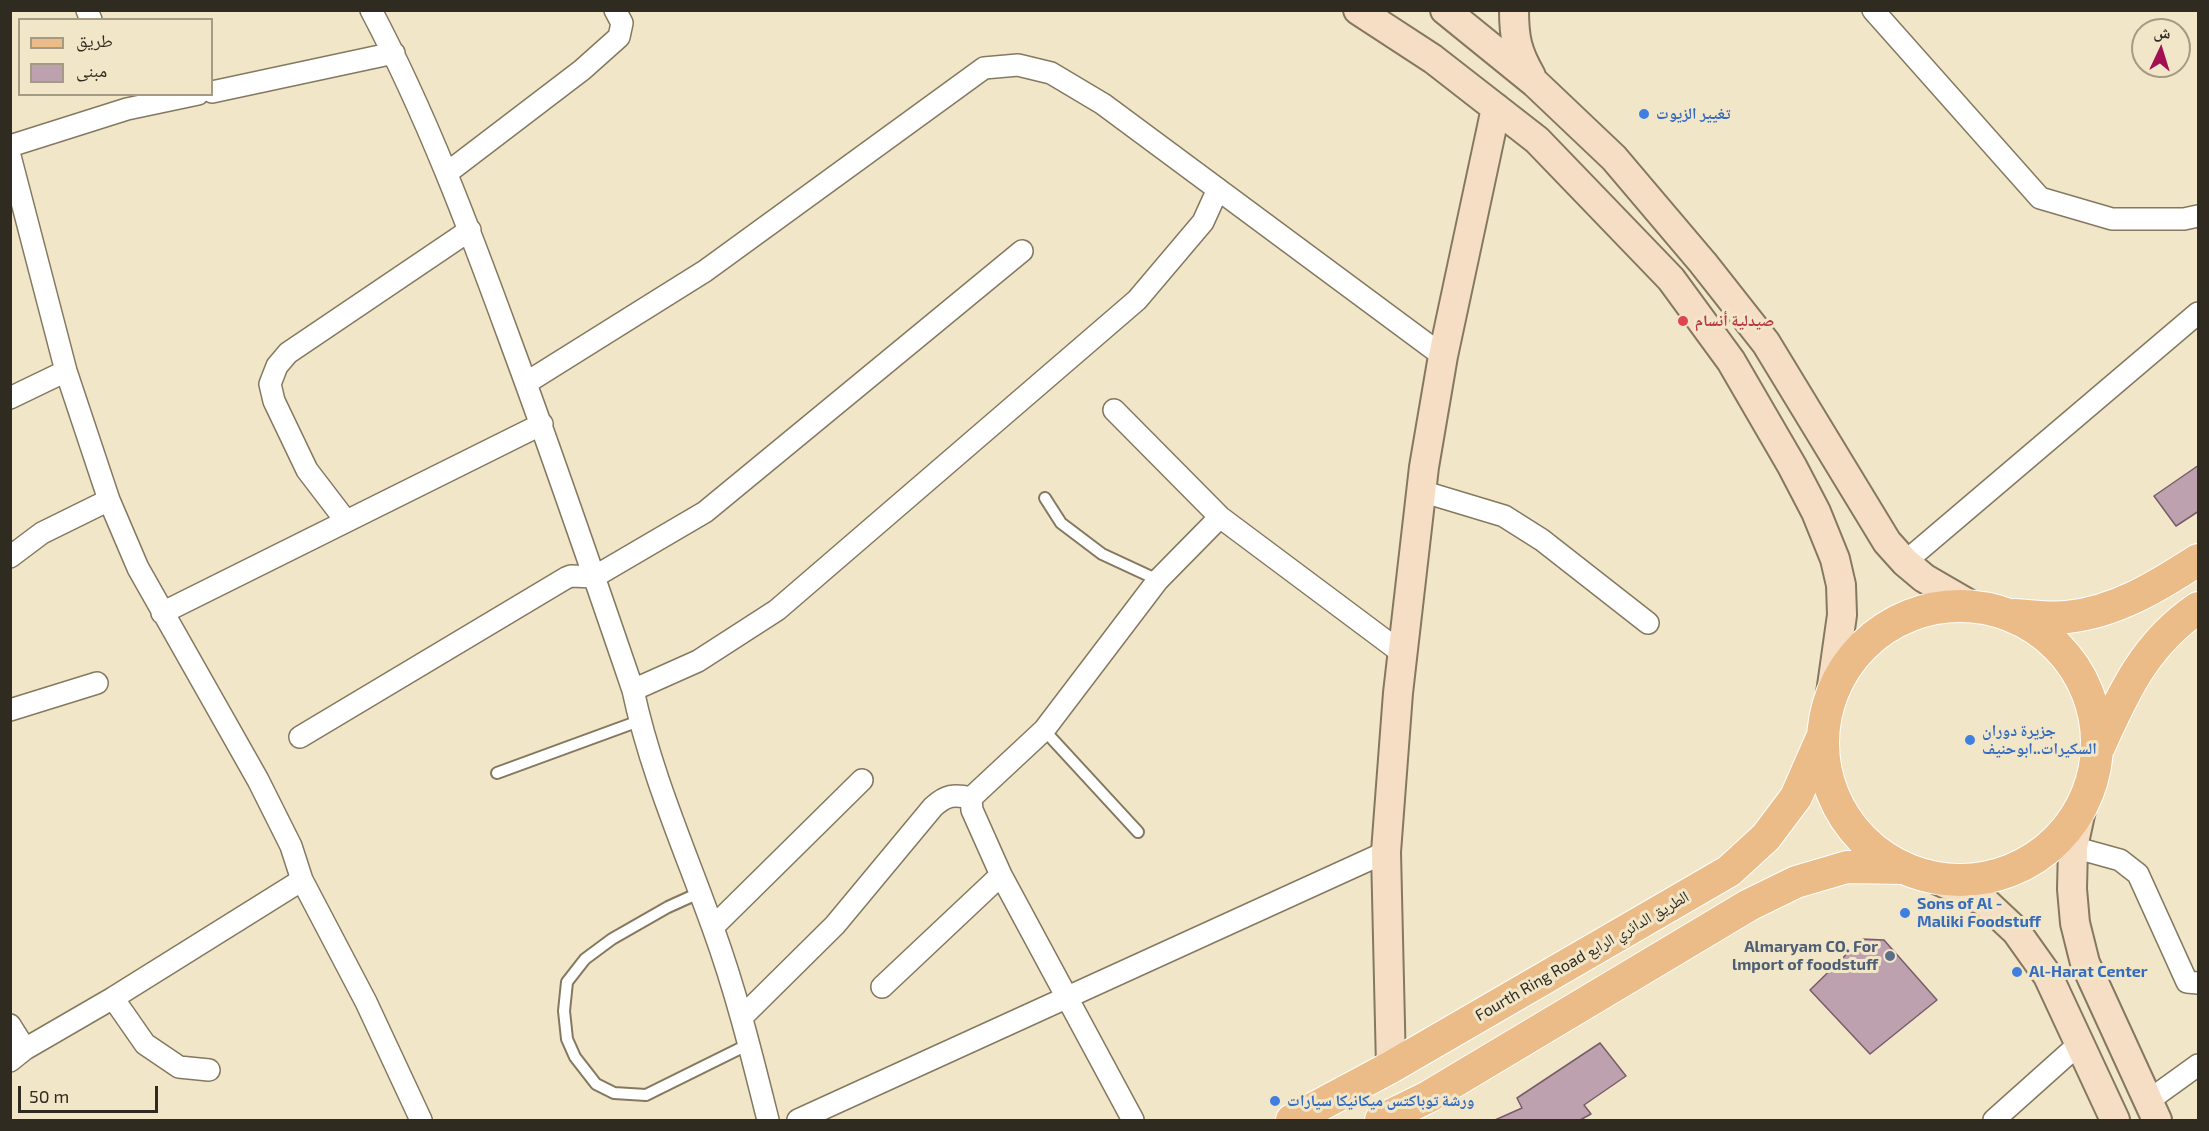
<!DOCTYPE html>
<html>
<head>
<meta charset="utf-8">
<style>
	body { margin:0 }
	#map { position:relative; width:2209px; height:1131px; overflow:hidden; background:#f2e6c9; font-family:"Exo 2","Noto Naskh Arabic",sans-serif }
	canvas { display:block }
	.frame { position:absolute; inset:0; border:12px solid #302b20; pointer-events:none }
	.legend { position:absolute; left:18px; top:18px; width:195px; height:78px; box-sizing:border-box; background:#f2e6c9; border:2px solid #a49b85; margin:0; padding:8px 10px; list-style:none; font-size:18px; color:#302b20 }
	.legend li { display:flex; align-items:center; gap:12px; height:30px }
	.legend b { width:30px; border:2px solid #a49b85 }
	.north { position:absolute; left:2131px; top:18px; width:60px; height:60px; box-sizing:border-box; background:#f2e6c9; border:2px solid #a49b85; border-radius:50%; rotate:4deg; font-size:16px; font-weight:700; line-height:24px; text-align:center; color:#302b20 }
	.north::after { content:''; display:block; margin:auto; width:21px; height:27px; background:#a31052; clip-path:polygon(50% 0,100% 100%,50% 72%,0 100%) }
	.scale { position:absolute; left:18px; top:1086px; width:140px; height:27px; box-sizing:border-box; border:3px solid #302b20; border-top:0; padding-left:8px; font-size:18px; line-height:21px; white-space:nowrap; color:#302b20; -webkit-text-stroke:4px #f2e6c9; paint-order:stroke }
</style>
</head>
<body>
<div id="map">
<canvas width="2209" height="1131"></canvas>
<div class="frame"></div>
<ul class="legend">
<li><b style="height:8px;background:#ecbc88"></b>طريق</li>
<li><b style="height:16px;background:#bea1af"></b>مبنى</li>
</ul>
<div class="north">ش</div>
<div class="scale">50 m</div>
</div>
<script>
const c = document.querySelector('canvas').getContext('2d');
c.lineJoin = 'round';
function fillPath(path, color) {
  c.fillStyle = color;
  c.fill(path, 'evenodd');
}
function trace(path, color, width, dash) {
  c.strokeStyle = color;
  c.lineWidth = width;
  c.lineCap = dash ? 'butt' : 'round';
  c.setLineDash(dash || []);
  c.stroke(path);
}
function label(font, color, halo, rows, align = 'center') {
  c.font = font + ' "Exo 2","Noto Naskh Arabic",sans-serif';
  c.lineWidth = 6;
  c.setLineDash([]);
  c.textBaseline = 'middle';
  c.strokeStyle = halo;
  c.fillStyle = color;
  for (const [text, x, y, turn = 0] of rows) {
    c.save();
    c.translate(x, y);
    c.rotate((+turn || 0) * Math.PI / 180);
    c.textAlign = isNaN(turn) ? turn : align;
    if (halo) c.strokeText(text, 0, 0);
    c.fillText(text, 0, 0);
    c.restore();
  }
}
const building = new Path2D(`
	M2199,465V511L2176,526L2154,496Z
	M1862,939L1884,940L1937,1000L1870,1054L1810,990Z
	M1600,1043L1626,1076L1584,1105L1591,1114L1580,1120H1495L1522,1108L1517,1098Z`);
fillPath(building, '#bea1af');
trace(building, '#775c6a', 1.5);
const lane = new Path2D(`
	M1045,498L1061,523L1102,554L1158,580
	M1044,730L1138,832
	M497,773L639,721
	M699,893L668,907L612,939L585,959L567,982L564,1011L567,1039L575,1057L596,1084L614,1093L646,1095L749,1044`);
const street = new Path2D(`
	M87,10L91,20
	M371,10C427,116 469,228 510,340C553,456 593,573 633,690C650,771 685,850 713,928C736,991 752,1056 768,1120
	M1873,10L2040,198L2112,219H2184L2198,216
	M212,92L394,53
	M10,146L127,109L198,94
	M10,156L66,371L109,500L138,568L258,780L291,846L302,880L366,1002L421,1120
	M447,173L582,70L619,37L622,23L615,10
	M526,383L705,271L984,68L1018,65L1051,73L1103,104L1443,356
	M10,398L66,371
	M1114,410L1220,517L1402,653
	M1421,491L1504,516L1542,540L1648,623
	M346,521L307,470L274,401L270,384L277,366L288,353L470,230
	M10,557L42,533L109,500
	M1905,562L2198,313
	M162,613L542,424
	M633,690L698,661L777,610L1137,300L1203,222L1218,189
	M10,710L97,683
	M300,737L566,578L571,576L594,577L705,512L1022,251
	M2073,847L2120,860L2138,874L2187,982L2198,983
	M713,927L862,780
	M882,987L1001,875
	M113,998L145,1044L179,1067L209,1070
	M742,1017L835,925L933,807C946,795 954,794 971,798
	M10,1025L25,1049
	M10,1061L25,1049L113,998L302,880
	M2148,1101L2198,1065
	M798,1120L1386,852
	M1133,1120L1001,875L972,810L971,798L1044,730L1158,580L1220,517
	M1994,1120L2079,1044`);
const secondary = new Path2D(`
	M1358,10L1433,59L1537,140L1671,279L1731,361L1792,466L1816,512L1835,559L1841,585L1842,615L1831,693
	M1445,10L1535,83L1614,158L1703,263L1766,343L1887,542L1905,562L1924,578L1974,607
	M1514,10C1514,38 1517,52 1531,76
	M2081,810L2073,847L2072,889L2075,923L2085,963L2157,1120
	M1933,878L1984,901L2016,931L2048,976L2115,1120
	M1391,1067L1386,852L1398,693L1424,467L1443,356L1496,108`);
const primary = new Path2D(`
	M1823 743a137 137 0 1 1 274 0a137 137 0 1 1-274 0Z
	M2015,615C2032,616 2050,619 2067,617C2116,612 2158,586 2198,560
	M2099,747C2124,691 2146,643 2198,608
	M1292,1120L1391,1067L1729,871L1766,837L1796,797L1821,740
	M1381,1120L1428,1097L1749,905L1796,882L1847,867L1902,868`);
trace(lane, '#847960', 14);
trace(street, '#847960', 24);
trace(secondary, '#847960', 32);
trace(primary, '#fff', 34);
trace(lane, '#fff', 10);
trace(street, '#fff', 21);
trace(secondary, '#f5dec4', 28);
trace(primary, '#ecbc88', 32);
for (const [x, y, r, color] of [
	[1644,114,6,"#3f7fe0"],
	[1683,321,6,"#e0444e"],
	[1970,740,6,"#3f7fe0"],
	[1905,913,6,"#3f7fe0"],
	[1890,956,6,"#5c6f8a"],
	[2017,972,6,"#3f7fe0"],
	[1275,1101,6,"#3f7fe0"]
]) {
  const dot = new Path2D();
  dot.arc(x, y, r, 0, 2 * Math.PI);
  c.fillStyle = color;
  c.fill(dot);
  trace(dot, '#f2e6c9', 2);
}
label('bold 16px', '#366cbe', '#f2e6c9', [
	["تغيير الزيوت",1656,114],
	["جزيرة دوران",1982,731],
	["السكيرات..ابوحنيف",1982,749],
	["Sons of Al -",1917,904],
	["Maliki Foodstuff",1917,922],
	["Al-Harat Center",2029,972],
	["ورشة توباكتس ميكانيكا سيارات",1287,1101]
], 'left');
label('bold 16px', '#be3a42', '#f2e6c9', [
	["صيدلية أنسام",1695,321]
], 'left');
label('bold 16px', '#4e5e75', '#f2e6c9', [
	["Almaryam CO. For",1878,947],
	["lmport of foodstuff",1878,965]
], 'right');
label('16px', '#302b20', '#f2e6c9', [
	["Fourth Ring Road الطريق الدائري الرابع",1582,956,-30]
]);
</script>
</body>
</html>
